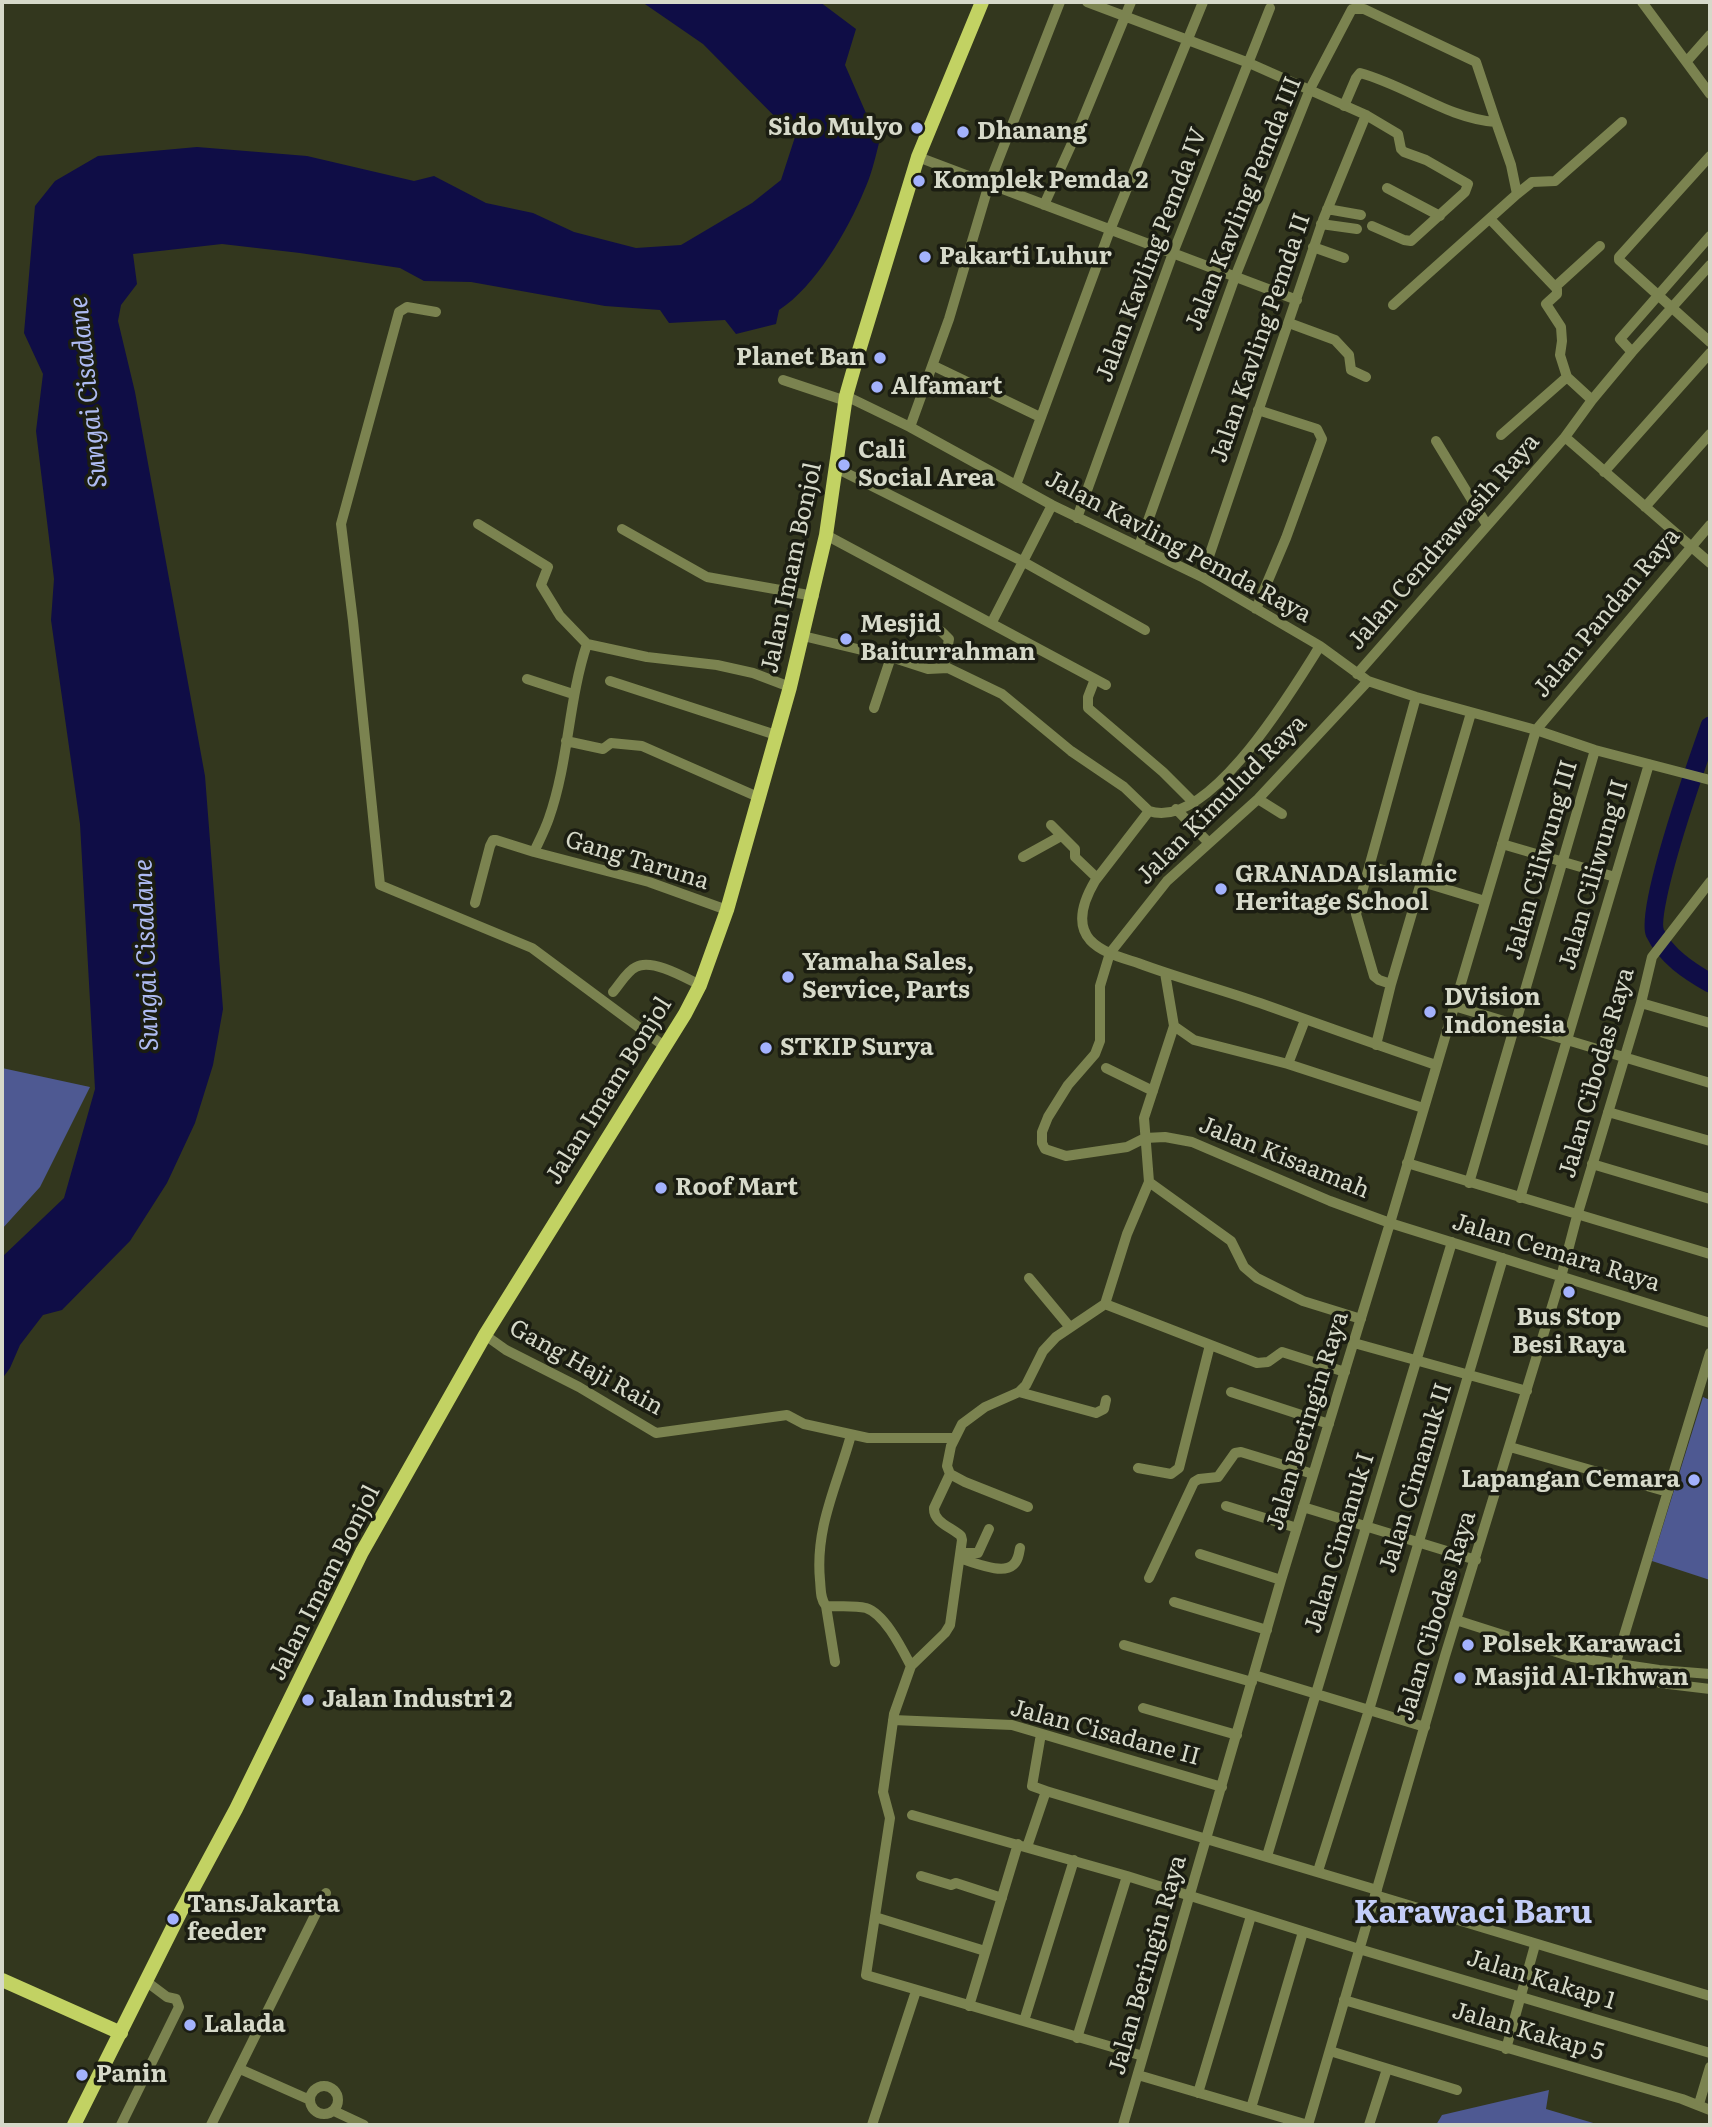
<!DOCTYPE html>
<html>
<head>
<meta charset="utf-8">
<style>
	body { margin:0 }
	#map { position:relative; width:1712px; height:2127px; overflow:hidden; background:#33371e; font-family:Literata,serif }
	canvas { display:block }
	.frame { position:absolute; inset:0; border:4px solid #d6d9c9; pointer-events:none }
</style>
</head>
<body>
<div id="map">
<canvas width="1712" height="2127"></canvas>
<div class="frame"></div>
</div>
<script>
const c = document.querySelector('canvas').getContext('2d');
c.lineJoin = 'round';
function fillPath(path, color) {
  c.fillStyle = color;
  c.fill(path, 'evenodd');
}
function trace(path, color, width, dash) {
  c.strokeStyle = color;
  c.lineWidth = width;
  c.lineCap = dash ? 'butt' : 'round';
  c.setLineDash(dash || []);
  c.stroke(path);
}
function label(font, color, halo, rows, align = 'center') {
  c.font = font + ' Literata,serif';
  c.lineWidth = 7;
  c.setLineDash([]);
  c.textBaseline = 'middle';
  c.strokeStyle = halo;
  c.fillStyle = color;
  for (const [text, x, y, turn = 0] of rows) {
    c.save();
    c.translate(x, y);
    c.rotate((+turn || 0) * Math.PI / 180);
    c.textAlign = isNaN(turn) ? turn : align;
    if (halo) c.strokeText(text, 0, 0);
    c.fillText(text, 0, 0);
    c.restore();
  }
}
fillPath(new Path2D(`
	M2,1068L90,1087L40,1187L2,1229Z
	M1703,1397L1710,1400V1580L1652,1561Z
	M1549,2090L1546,2109L1600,2125H1436L1442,2115Z`), '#4e5992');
fillPath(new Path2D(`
	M642,2H820L856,29L845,65L879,143C875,159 871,176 864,191C848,230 815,287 779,310L776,324L736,334L725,320L669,323L660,310L605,306L471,282L424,281L400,268L300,253L222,244L133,254L137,284L121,305L118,321L135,392L205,776L223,1009L213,1065L195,1123L167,1183L130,1241L62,1310L43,1315L20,1345L10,1368L2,1379V1257L64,1198L95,1089L80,824L51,620L54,579L36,431L43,374L24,333L35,206L55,181L98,156L197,147L307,156L414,181L434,176L486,203L533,213L574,232L636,248L681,245L752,203L781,180L795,137L703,44Z`), '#0f0d46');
trace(new Path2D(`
	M1710,726C1699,757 1645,909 1655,933C1666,956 1689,971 1710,983`), '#0f0d46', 19);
trace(new Path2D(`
	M1087,2L1249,63L1366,115L1398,134L1401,149L1404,152L1426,160L1468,184L1465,192L1411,241L1404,240L1372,226
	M1642,2L1710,94
	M1687,61L1710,35
	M1496,122L1511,165L1517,194L1532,182L1555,181L1622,122
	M1710,156L1619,257V260L1710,342
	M918,157L1297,300
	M1387,188L1440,216
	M1044,205L1082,121L1131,2
	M1327,209L1361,215
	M1490,219L1557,289V294L1546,304L1561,327L1562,341L1560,355L1567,377
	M1321,224L1357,229
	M1313,247L1344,258
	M1555,287L1600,246
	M1393,305L1517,194
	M436,312L407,307L399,312L341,524L353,621L380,885L532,948L664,1046
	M1289,323L1335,340L1349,355L1351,370L1366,377
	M1632,352L1620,339L1710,236
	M934,366L1040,417
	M783,380L846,401
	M846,396L910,427L1052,505L1202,577L1320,646L1368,681L1416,697L1536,730L1595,750L1710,780
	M910,427L949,319L989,184L1060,2
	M1501,435L1567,377L1592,400
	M1565,437L1710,563
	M1436,441L1487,525
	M836,468L1022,561L1145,630
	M1604,472L1710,353
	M1016,485L1110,230L1203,2
	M1645,507L1710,434
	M1077,518L1173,253L1270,8
	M478,524L548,567L541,585L560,616L587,644L647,657L717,665L753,673L790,687
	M622,529L707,577L814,596
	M826,535L1106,685
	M1139,546L1235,277L1310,89L1352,9H1364L1476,62L1496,122C1446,118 1408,86 1360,73L1356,78L1344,106
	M1202,577L1323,220L1366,115
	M1256,609L1286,538L1322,439L1317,429L1258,410
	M920,621L942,632L949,639L944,667
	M992,622L1052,505
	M803,636L891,657L928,669L948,668L1002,694L1071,751L1124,787L1149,811
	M1357,674L1565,437L1592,400L1632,352L1710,265
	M527,679L573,694
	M1095,679L1088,697V708L1163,772L1194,803
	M610,681L776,735
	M1368,681L1258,799L1167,881L1110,953L1100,986V1041L1095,1054L1068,1085L1048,1117L1042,1132V1143L1045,1149L1066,1156L1127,1147L1145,1138L1165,1137L1192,1142L1330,1201L1390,1223L1710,1323
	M874,708L891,657
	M566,741L603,749L611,743L642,746L758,797
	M1258,799L1282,814
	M1176,809L1208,842
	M1149,811L1095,881C1085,898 1075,923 1090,940C1102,953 1123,958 1138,963C1178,978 1220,989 1260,1003C1319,1024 1377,1045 1436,1065
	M1149,811C1209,832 1294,687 1320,646
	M1051,825L1075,849V857L1097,878
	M1502,844L1615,877
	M534,852C539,841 545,830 549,818C569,761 568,701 587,644
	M1023,857L1061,836
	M1370,866L1485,901
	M475,903L490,846L493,840H496L534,852L649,882L727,910
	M1165,973L1174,1026L1194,1040L1288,1064L1423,1108
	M1391,984L1379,980L1374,976L1356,914L1416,697
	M613,992C620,984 627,971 636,967C652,958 686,978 700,985
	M1641,1003L1710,1023
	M1454,1006L1710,1083
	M1376,1045L1391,984L1471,713
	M1288,1064L1305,1020
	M1106,1068L1153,1091
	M1608,1112L1710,1141
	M1407,1163L1710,1254
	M1592,1164L1710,1199
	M1149,1182L1231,1241L1244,1267L1257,1278L1303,1301L1361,1319
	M1469,1183L1595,750
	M1520,1198L1649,764
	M1029,1278L1069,1326
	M1105,1304L1257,1363L1268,1362L1282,1352L1345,1372
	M485,1335L506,1350L579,1387L656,1433L787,1415L804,1424L868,1438H955
	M1354,1343L1527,1391
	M1019,1392L1096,1413L1104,1409L1106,1400
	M1231,1392L1329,1424
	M851,1435C837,1486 815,1527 820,1580C821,1590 820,1599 826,1606C839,1607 853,1605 866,1608C885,1614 902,1649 911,1666
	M1510,1447L1668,1492
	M1138,1468L1171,1474L1179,1468L1210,1345
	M950,1474L934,1508C933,1522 951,1527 961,1536L962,1540L950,1625L945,1633L911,1666L894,1714L883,1792L890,1818L866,1975L1143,2056
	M1226,1506L1297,1528
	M1028,1507L965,1482L950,1474L947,1466L951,1446L962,1424L985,1407L1019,1392L1026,1385L1043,1351L1056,1337L1105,1304L1127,1234L1149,1182L1144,1118L1174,1026
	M1303,1507L1476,1560
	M961,1553H978L989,1529
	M1200,1554L1281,1580
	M961,1559C974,1562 1002,1575 1013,1565C1018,1561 1019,1554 1020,1548
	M1149,1578L1194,1482L1199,1479L1218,1477L1235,1453L1241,1452L1313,1474
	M1174,1602L1267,1630
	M826,1606L835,1662
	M1456,1620L1572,1657L1659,1670L1710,1674
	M1124,1645L1252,1682
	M1616,1662L1710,1353
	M1659,1670L1658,1682L1660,1683L1710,1689
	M1254,1675L1425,1727
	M1143,1708L1237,1735
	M893,1720L1012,1725L1222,1787
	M1041,1734L1032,1786L1046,1791
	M912,1815L1127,1876L1359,1949L1710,2053
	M1027,1847L1046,1791L1377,1890
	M1267,1856L1452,1242
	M1318,1871L1369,1710L1503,1258
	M921,1876L951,1885L956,1883L1002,1898
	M1375,1895L1710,1996
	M875,1917L985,1951
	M1344,2000L1682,2099L1710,2110
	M969,2006L1018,1844
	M1024,2021L1074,1860
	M1077,2038L1127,1876
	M1506,2049L1535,1945
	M1330,2051L1457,2090
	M240,2069L310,2100
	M1138,2075L1308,2125
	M310 2100a14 14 0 1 1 28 0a14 14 0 1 1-28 0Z
	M1198,2093L1251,1916
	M1699,2104L1710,2067
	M1251,2108L1303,1932
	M334,2111L364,2125
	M121,2125L179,2007L176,1999L167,1997L147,1982
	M211,2125L326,1893
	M872,2125L916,1991
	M1123,2125L1281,1580L1390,1223L1536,730L1710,525
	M1308,2125L1445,1656L1561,1277L1577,1216L1641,1003L1652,957L1710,882
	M1369,2125L1387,2069`), '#7b8350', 10);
trace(new Path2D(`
	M2,1980L121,2033
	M74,2125L180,1913L236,1809L362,1552L485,1335L685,1014L700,985L727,910L790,687L826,535L846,396L858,354L918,157L982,2`), '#c2d263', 14);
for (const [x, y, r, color] of [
	[917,128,7,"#a3b2fd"],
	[963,132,7,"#a3b2fd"],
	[919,181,7,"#a3b2fd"],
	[925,257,7,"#a3b2fd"],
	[880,358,7,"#a3b2fd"],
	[877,387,7,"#a3b2fd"],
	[844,465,7,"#a3b2fd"],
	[846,639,7,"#a3b2fd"],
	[1221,889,7,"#a3b2fd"],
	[788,977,7,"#a3b2fd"],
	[1430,1012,7,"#a3b2fd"],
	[766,1048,7,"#a3b2fd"],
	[661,1188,7,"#a3b2fd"],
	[1569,1292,7,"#a3b2fd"],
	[1694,1480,7,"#a3b2fd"],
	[1468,1645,7,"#a3b2fd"],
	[1460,1678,7,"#a3b2fd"],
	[308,1700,7,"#a3b2fd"],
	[173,1919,7,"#a3b2fd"],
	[190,2025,7,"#a3b2fd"],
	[82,2075,7,"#a3b2fd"]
]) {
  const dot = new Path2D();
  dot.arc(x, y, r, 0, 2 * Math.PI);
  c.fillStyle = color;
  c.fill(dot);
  trace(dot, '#1b1d12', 2.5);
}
label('bold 24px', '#d6d9c9', '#1b1d12', [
	["Sido Mulyo",903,128,"right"],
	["Dhanang",977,132],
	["Komplek Pemda 2",933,181],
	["Pakarti Luhur",939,257],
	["Planet Ban",866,358,"right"],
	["Alfamart",891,387],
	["Cali",858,451],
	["Social Area",858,479],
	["Mesjid",860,625],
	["Baiturrahman",860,653],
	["GRANADA Islamic",1235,875],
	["Heritage School",1235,903],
	["Yamaha Sales,",802,963],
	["Service, Parts",802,991],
	["DVision",1444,998],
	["Indonesia",1444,1026],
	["STKIP Surya",780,1048],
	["Roof Mart",675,1188],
	["Bus Stop",1569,1318,"center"],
	["Besi Raya",1569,1346,"center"],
	["Lapangan Cemara",1680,1480,"right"],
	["Polsek Karawaci",1482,1645],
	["Masjid Al-Ikhwan",1474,1678],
	["Jalan Industri 2",322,1700],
	["TansJakarta",187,1905],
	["feeder",187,1933],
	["Lalada",204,2025],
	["Panin",96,2075]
], 'left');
label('24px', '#d6d9c9', '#1b1d12', [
	["Jalan Kavling Pemda III",1244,204,-68],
	["Jalan Kavling Pemda IV",1152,255,-69],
	["Jalan Kavling Pemda II",1261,338,-71],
	["Jalan Cendrawasih Raya",1444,542,-49],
	["Jalan Kavling Pemda Raya",1178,547,28],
	["Jalan Imam Bonjol",792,568,-78],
	["Jalan Pandan Raya",1607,613,-50],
	["Jalan Kimulud Raya",1222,800,-45],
	["Jalan Ciliwung III",1542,860,-74],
	["Gang Taruna",637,861,17],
	["Jalan Ciliwung II",1594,875,-74],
	["Jalan Cibodas Raya",1597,1073,-74],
	["Jalan Imam Bonjol",609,1091,-58],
	["Jalan Kisaamah",1284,1158,22],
	["Jalan Cemara Raya",1556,1253,17],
	["Gang Haji Rain",586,1368,29],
	["Jalan Beringin Raya",1308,1421,-73],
	["Jalan Cimanuk II",1416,1478,-73],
	["Jalan Cimanuk I",1340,1543,-73],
	["Jalan Imam Bonjol",325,1583,-63],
	["Jalan Cibodas Raya",1437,1616,-73],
	["Jalan Cisadane II",1105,1733,15],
	["Jalan Beringin Raya",1148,1965,-74],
	["Jalan Kakap 1",1541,1980,17],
	["Jalan Kakap 5",1528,2032,16]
]);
label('italic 26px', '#aebbf2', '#1b1d12', [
	["Sungai Cisadane",89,392,-96],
	["Sungai Cisadane",147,955,-92]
]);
label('bold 32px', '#c3cdf8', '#1b1d12', [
	["Karawaci Baru",1473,1914]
]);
</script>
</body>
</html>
